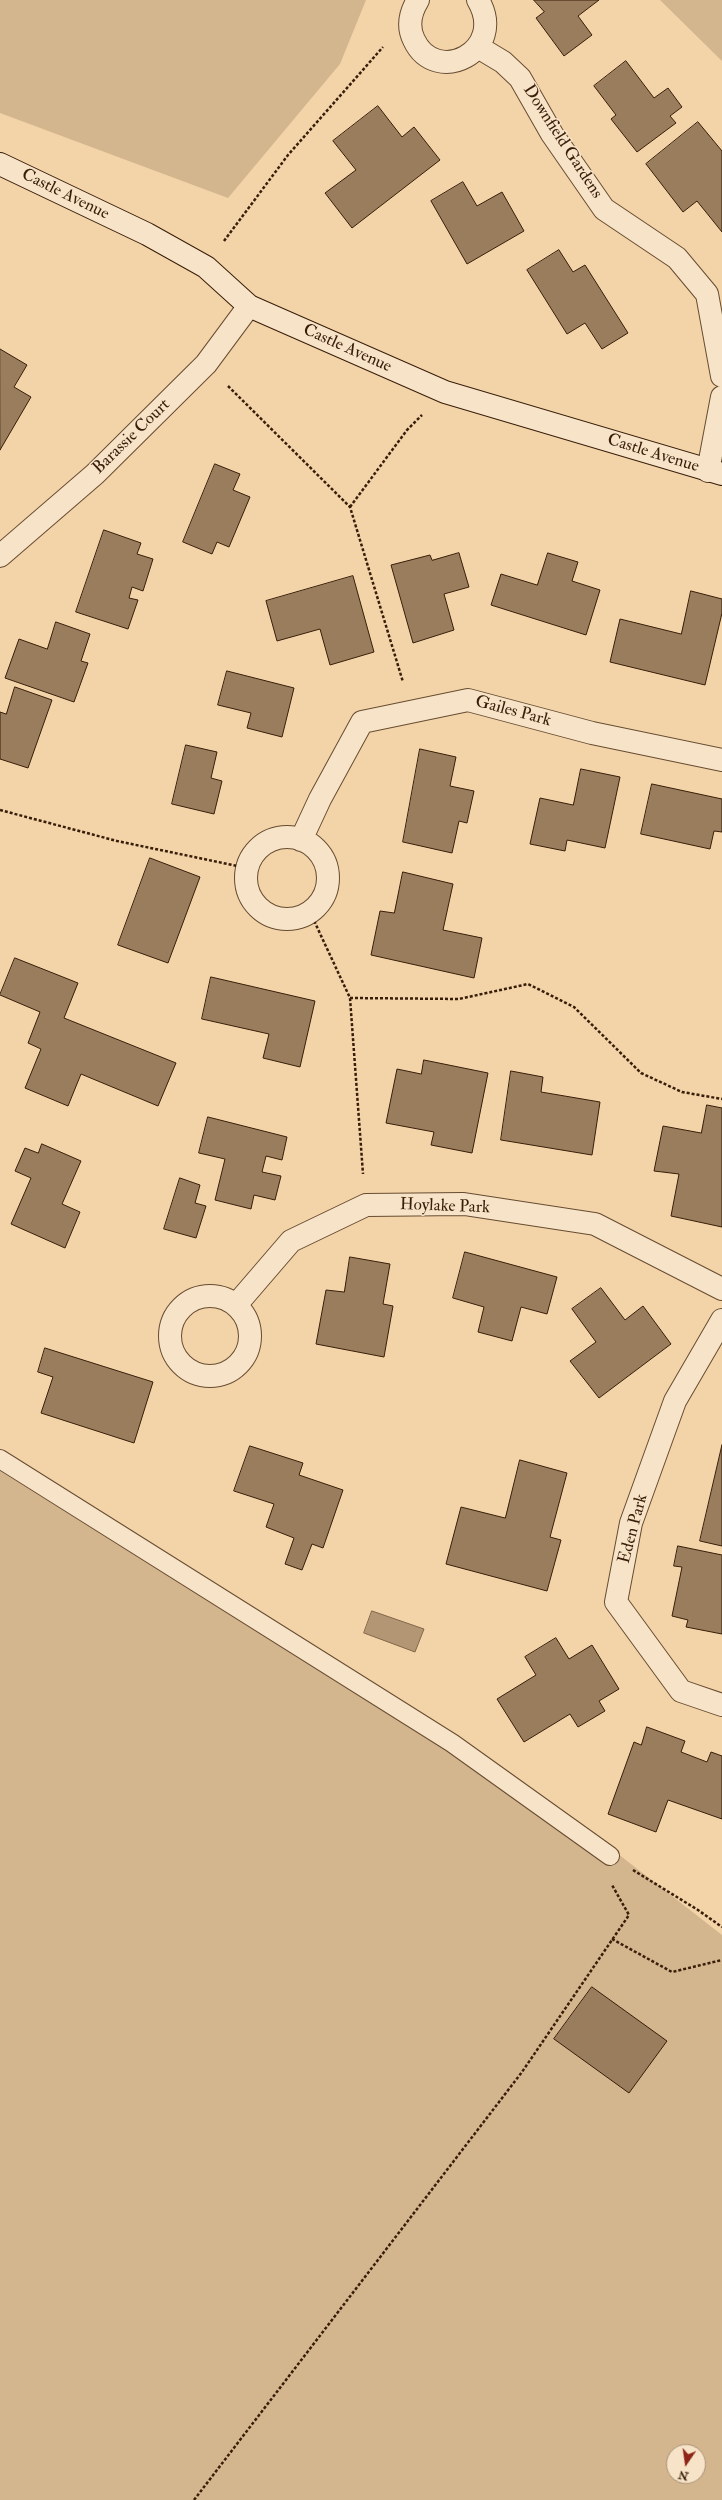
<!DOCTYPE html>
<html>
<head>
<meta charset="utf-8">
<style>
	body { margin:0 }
	#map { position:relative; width:722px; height:2500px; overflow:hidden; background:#f3d4a9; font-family:"IM FELL Double Pica",serif }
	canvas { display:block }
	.north { position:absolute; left:666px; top:2444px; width:40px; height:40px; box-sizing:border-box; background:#f7e3c7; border:1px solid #ab947b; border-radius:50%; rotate:193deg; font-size:11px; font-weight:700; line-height:16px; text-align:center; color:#381e09 }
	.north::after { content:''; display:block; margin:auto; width:14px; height:18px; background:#8f2418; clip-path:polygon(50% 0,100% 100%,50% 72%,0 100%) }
</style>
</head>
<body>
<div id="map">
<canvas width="722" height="2500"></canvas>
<div class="north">N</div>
</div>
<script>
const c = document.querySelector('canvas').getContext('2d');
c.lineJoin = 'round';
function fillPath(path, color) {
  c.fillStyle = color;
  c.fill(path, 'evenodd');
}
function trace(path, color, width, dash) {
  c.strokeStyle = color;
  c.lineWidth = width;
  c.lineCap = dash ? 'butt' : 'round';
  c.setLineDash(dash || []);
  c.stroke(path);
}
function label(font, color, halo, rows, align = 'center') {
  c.font = font + ' "IM FELL Double Pica",serif';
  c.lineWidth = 3;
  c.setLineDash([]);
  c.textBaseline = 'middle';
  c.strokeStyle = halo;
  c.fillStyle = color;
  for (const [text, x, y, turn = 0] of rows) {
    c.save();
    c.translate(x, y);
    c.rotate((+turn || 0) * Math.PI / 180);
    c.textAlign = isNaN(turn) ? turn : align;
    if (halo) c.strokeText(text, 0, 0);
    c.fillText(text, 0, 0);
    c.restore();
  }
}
fillPath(new Path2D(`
	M0,0H366L340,64L228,198L0,113Z
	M660,0H722V61Z
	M0,1450L244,1616L613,1850L722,1935V2500H0ZM674,2452H698V2476H674Z`), '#d3b58e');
const water = new Path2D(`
	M372,1611L424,1629L415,1652L364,1633Z`);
fillPath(water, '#b39673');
trace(water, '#826649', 1);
const building = new Path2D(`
	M534,0H599L578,16L592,35L564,56L536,18L544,12Z
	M626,61L654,98L668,88L682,107L670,116L676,123L637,152L611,119L616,115L594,86Z
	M378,106L402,137L414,127L440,160L352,228L325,193L356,170L333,141Z
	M698,122L722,151V232L697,201L683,212L646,164Z
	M463,182L477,206L502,192L524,231L467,264L431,201Z
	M559,250L573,272L585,265L628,333L602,349L585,323L567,334L527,270Z
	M0,349L27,365L14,387L31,397L0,450Z
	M215,464L240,474L233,490L250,497L229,547L217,542L212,554L183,542Z
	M104,530L141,543L137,554L153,559L143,591L132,587L129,598L138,600L128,629L76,612Z
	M459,553L469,587L444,594L454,630L413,643L391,565L430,555L432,560Z
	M548,553L578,562L572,581L600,590L586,635L491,605L501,574L537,585Z
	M353,576L374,652L330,665L320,629L277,641L266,601Z
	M691,591L722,599V613L705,685L610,662L620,619L681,634Z
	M56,622L90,634L81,661L88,663L74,702L5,678L19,639L47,649Z
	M227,671L294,688L282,737L247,728L251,713L218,705Z
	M15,687L52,700L28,768L0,759V712L6,714Z
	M186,745L217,752L211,778L222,781L214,814L172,804Z
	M420,749L456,757L450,786L474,791L467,823L459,821L452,853L403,842Z
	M581,769L620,777L605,848L567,840L565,851L530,844L540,798L573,805Z
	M652,784L722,799V832L714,831L710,849L641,834Z
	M150,858L200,877L168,963L118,945Z
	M403,872L453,884L443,930L482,938L474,978L371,955L380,911L394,913Z
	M15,958L78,983L64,1018L176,1063L158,1106L81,1074L68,1106L25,1088L41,1049L28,1043L40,1012L0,995Z
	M211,977L315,1001L300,1067L263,1058L269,1034L202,1019Z
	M424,1060L488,1073L472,1153L431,1145L434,1132L386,1123L397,1069L421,1074Z
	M511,1071L543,1077L541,1092L600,1102L592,1155L501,1140Z
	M707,1105L722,1108V1227L671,1216L679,1174L654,1171L663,1126L701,1133Z
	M208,1117L287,1137L282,1160L266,1156L262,1172L281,1176L275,1200L254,1195L251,1209L215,1200L225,1159L199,1153Z
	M42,1144L81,1161L62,1204L80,1212L65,1248L11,1224L31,1178L15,1171L25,1148L38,1153Z
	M180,1178L200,1185L195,1203L206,1206L196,1238L164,1229Z
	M465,1252L557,1277L547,1314L521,1307L512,1341L478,1332L484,1307L453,1298Z
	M350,1257L390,1264L383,1304L393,1306L384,1357L316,1344L326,1290L344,1292Z
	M601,1288L625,1320L643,1306L671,1344L599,1398L570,1361L596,1342L572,1309Z
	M45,1348L153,1382L134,1443L41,1413L53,1377L38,1372Z
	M722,1445V1546L700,1541Z
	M250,1446L303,1463L299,1475L343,1490L323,1548L312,1544L302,1570L285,1564L294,1538L266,1527L274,1504L234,1491Z
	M520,1460L567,1473L550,1537L561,1540L547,1591L446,1564L461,1507L505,1518Z
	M678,1546L722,1555V1634L686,1627L688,1620L672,1616L682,1567L674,1566Z
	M556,1638L569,1659L592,1645L619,1689L599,1701L605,1711L578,1727L570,1714L524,1742L497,1699L536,1675L525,1657Z
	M647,1727L685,1741L681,1752L707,1762L711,1752L722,1756V1819L668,1800L656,1832L608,1814L634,1742L641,1745Z
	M592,1987L667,2041L629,2093L554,2039Z`);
fillPath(building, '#997d5c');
trace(building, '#381e09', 1);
const lane = new Path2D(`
	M0,1459L452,1743L610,1856`);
const street = new Path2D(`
	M418,0C410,13 407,26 414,40C436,87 508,51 478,0
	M478,47L503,62L520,78L552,134L604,209L677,258L707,294L722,376
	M708,471L722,397
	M0,556L95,474L206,364L249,306
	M246 878a41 41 0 1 1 82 0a41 41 0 1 1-82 0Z
	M301,840L320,799L362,722L468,700L592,733L722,760
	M170 1336a40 40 0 1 1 80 0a40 40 0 1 1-80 0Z
	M236,1305L291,1241L366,1205L464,1204L595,1224L722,1289
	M722,1320L675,1401L631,1523L616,1602L681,1691L722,1705`);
const secondary = new Path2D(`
	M0,164L147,234L206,267L249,306L445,392L722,474`);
trace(lane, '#674c31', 20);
trace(street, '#674c31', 24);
trace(secondary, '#381e09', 24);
trace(new Path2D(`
	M224,241L288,155L383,47
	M228,386L350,507L403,682
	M350,507L407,430L422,415
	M0,810L117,841L247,868
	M310,912L350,998L363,1174
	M350,998L459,999L528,984L574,1007L641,1073L682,1092L722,1099
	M633,1870L698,1910L722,1927
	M612,1939L672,1972L722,1960
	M194,2500L522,2072L629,1915L612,1885`), '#381e09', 2.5, [3, 2]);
trace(lane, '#f7e3c7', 18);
trace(street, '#f7e3c7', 22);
trace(secondary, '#f7e3c7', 22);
label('17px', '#381e09', '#f7e3c7', [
	["Downfield Gardens",562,142,57],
	["Castle Avenue",65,195,26],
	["Castle Avenue",347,349,24],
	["Barassie Court",132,437,-44],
	["Castle Avenue",653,454,17],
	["Gailes Park",513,712,15],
	["Hoylake Park",445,1207,2],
	["Eden Park",634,1529,-75]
]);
</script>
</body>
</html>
